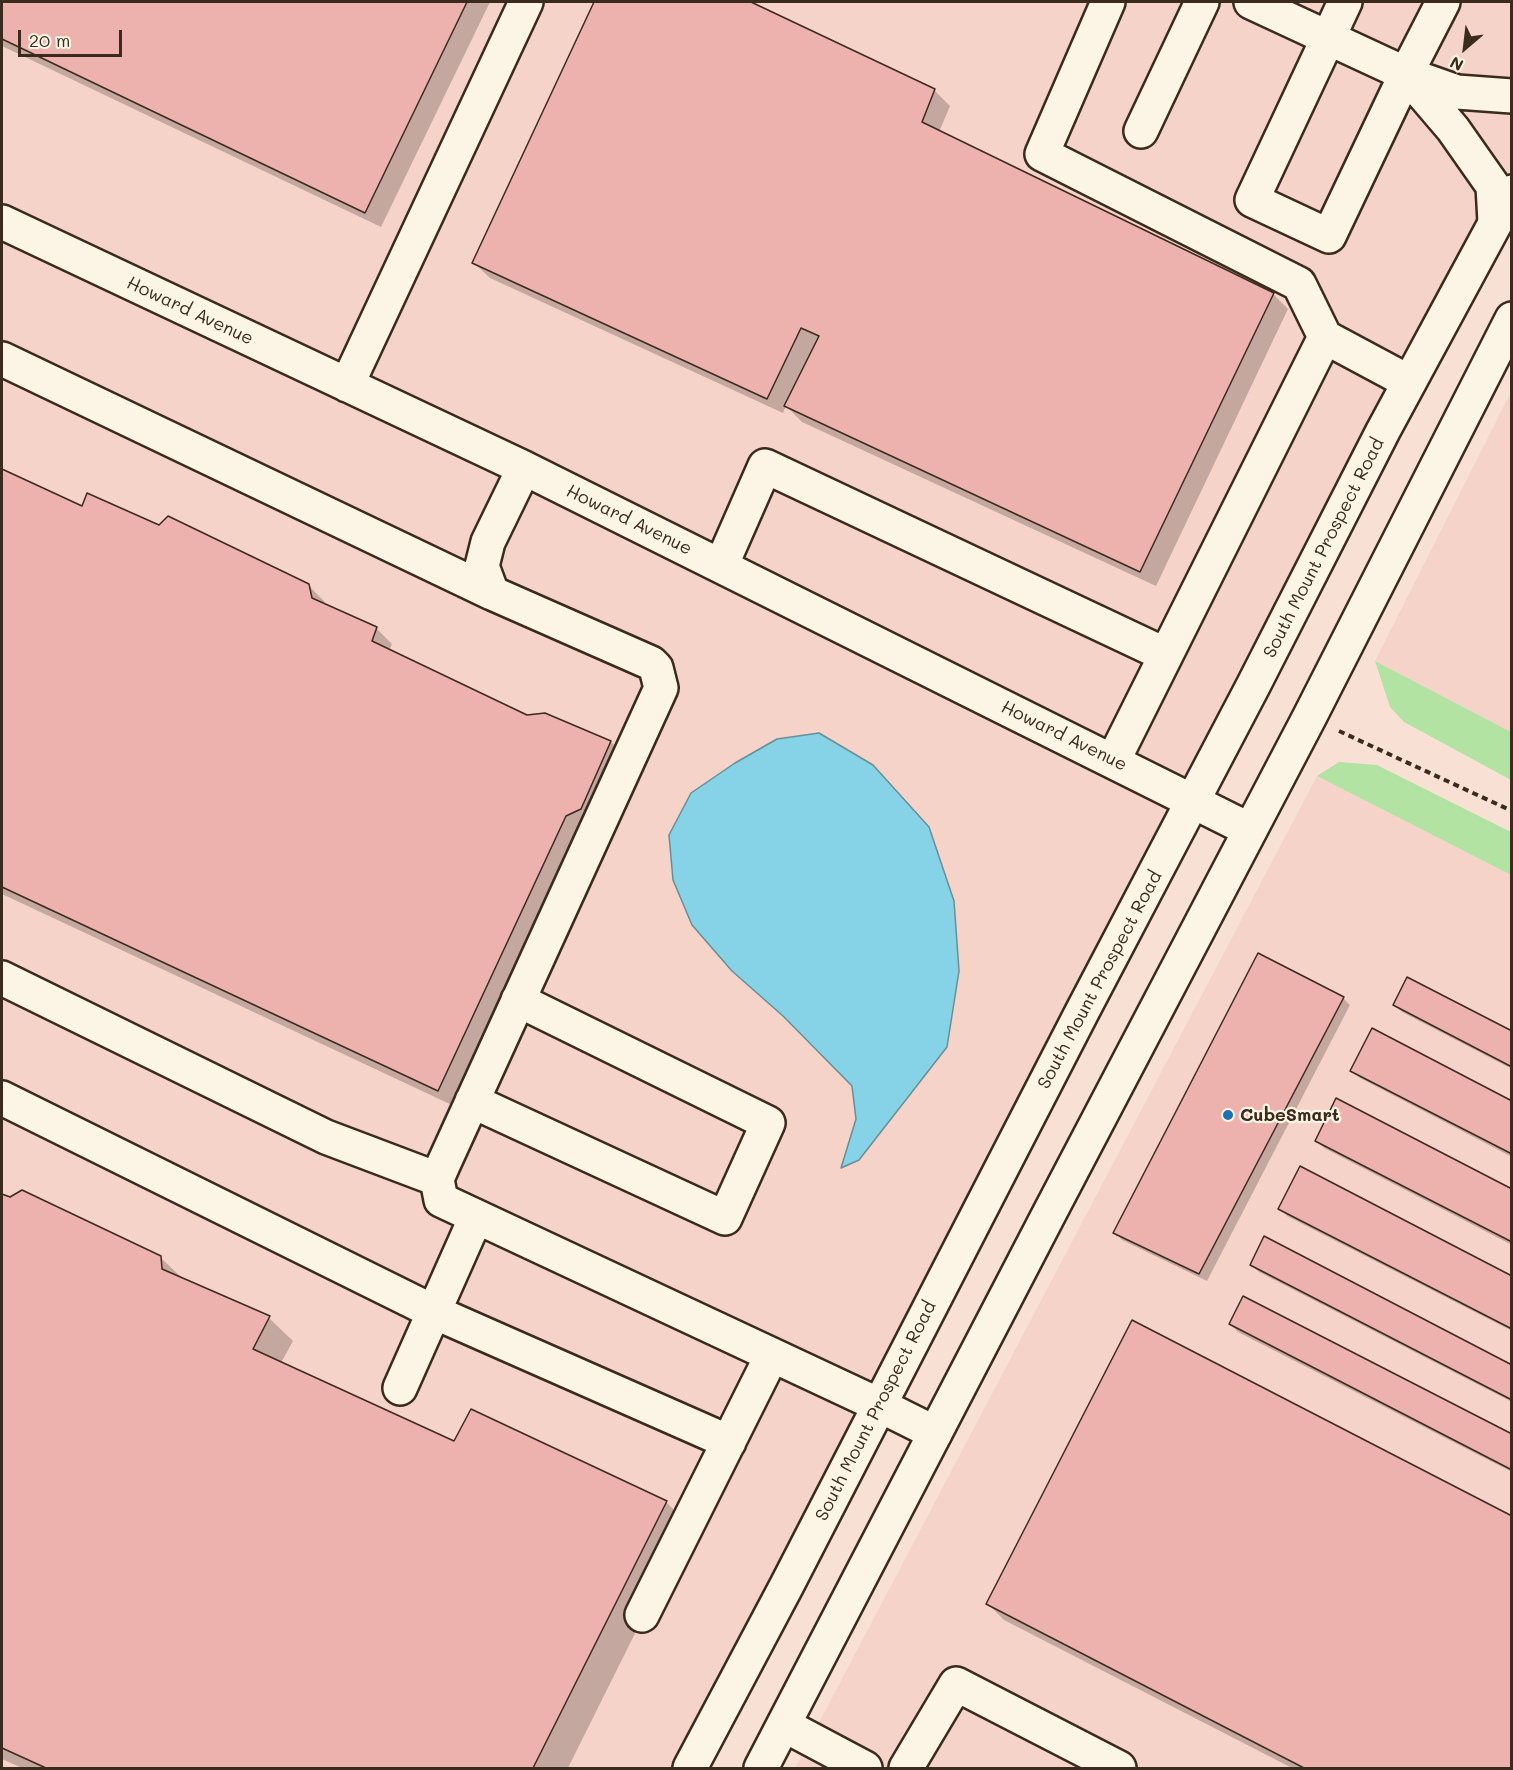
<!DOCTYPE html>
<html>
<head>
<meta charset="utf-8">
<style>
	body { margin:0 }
	#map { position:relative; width:1513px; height:1770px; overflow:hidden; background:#f8e1d4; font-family:Mali,sans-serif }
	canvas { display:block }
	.frame { position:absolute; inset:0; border:3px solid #3b2a1e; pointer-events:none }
	.north { position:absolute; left:1435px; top:18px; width:60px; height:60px; -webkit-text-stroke:4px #fcf5e5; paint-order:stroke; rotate:208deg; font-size:16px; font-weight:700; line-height:24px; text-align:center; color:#3b2a1e }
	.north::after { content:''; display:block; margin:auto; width:21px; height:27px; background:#3b2a1e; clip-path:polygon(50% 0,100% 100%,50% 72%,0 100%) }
	.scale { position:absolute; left:18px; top:30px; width:104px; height:27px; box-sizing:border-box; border:3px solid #3b2a1e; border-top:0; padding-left:8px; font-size:18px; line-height:21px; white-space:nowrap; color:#3b2a1e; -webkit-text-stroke:4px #fcf5e5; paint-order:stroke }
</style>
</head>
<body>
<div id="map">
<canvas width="1513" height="1770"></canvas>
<div class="frame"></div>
<div class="north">N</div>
<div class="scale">20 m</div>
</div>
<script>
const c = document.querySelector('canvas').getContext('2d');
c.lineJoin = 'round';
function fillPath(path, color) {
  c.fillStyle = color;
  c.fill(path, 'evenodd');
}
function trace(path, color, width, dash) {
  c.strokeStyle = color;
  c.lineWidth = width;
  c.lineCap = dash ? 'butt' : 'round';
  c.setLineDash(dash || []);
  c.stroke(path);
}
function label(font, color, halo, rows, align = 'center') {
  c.font = font + ' Mali,sans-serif';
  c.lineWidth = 4.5;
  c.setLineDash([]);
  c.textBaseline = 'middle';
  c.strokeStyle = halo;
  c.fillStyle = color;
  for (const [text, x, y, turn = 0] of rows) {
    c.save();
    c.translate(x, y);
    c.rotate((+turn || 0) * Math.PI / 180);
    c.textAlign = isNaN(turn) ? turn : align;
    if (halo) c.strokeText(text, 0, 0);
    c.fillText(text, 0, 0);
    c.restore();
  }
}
fillPath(new Path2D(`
	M2,2H1511V172L676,1768H2Z
	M1511,392V732L1375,661Z
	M1317,776L1511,875V1768H795Z`), '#f5d3c9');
fillPath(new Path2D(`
	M1375,661L1511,732V780L1404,722L1390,707Z
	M1339,762L1377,765L1511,832V875L1317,776Z`), '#b2e3a3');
const water = new Path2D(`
	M819,733L873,765L929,827L954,901L959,971L947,1047L859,1160L841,1168L856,1119L852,1086L783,1016L732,971L692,925L673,880L669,835L691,793L735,763L777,739Z`);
fillPath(water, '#86d2e6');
trace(water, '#688f96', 1.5);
fillPath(new Path2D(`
	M2,2H490L381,227L2,46Z
	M596,2H747L934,90L950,106L939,132L1273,294L1288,309L1156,586L802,422L786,406L783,413L490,278L474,263Z
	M2,471L83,508L159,527L308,585L324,601L325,605L376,628L392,644L389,651L526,716L545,714L611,742L626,758L454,1106L2,894Z
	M1343,998L1350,1005L1207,1281L1122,1240L1115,1232Z
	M1394,1005L1512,1033V1069L1402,1012Z
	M1352,1071L1512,1102V1157L1360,1078Z
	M1317,1141L1512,1191V1245L1324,1148Z
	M2,1195L160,1257L183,1279L269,1318L293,1341L281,1363L455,1443L666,1502L689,1525L568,1768H22L2,1759Z
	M1280,1208L1512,1277V1331L1287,1216Z
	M1252,1265L1512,1366V1402L1259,1272Z
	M1230,1324L1512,1436V1472L1238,1332Z
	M1512,1518V1768H1292L1004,1620L988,1604Z`), '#0003');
const building = new Path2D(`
	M2,2H467L365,213L2,39Z
	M594,2H751L935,89L922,122L1274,293L1140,572L784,406L819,336L801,328L767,399L472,263Z
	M2,469L82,506L87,493L159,525L168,516L309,584L312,598L377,627L372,641L527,715L545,713L611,741L581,809L566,816L438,1091L2,887Z
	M1258,953L1344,997L1199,1274L1113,1233Z
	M1407,977L1512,1031V1067L1393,1005Z
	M1372,1028L1512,1101V1154L1350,1071Z
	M1336,1098L1512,1189V1242L1315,1141Z
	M1300,1166L1512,1276V1329L1278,1209Z
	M22,1190L161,1256L162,1269L270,1316L253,1349L454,1441L471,1409L667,1501L533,1768H46L2,1748V1194L10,1197Z
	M1264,1236L1512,1365V1400L1250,1265Z
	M1243,1296L1512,1434V1470L1229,1324Z
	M1132,1320L1512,1516V1768H1304L986,1604Z`);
fillPath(building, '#eeb2ae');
trace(building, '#3b2a1e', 1.5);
const minor = new Path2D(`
	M1108,2L1042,154L1299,284L1325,337L1409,382
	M1251,2L1406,74
	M1345,2L1252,200L1329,236L1406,74L1443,2
	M1141,131L1202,2
	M2,222L524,468L1250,830
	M1495,222L1493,186L1453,129L1406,74L1457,92L1512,96
	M2,359L492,593
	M347,385L526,2
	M524,468L488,542L482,566L492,593L651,663L656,668L661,688L444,1163L437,1179L441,1200L879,1405L935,1433
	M721,566L765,466L1166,655
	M1113,761L1325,337
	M2,978L326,1137L437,1179
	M2,1098L434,1312L729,1442
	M472,1101L725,1218L768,1123L518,1000
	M400,1388L476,1217
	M642,1615L772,1355
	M784,1725L865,1768
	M906,1768L956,1684L1119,1768`);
const major = new Path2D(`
	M690,1768L787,1585L1082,1012L1253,686L1383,431L1512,192
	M761,1768L1049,1214L1309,718L1512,319`);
trace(minor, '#3b2a1e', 38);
trace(major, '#3b2a1e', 38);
trace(new Path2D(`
	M1339,731L1512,811`), '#3b2a1e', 4, [6, 4.5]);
trace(minor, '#fcf5e5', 33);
trace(major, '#fcf5e5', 33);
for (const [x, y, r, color] of [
	[1228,1115,6,"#1f6fb2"]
]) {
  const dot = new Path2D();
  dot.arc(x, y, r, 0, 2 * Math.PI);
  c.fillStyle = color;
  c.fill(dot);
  trace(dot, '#fcf5e5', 2);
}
label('18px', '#3b2a1e', '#fcf5e5', [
	["Howard Avenue",190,311,25],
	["Howard Avenue",629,520,26],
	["South Mount Prospect Road",1324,548,-63],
	["Howard Avenue",1064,736,26],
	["South Mount Prospect Road",1100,980,-62],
	["South Mount Prospect Road",876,1411,-63]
]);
label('bold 18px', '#3b2a1e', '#fcf5e5', [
	["CubeSmart",1240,1115]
], 'left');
</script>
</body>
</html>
